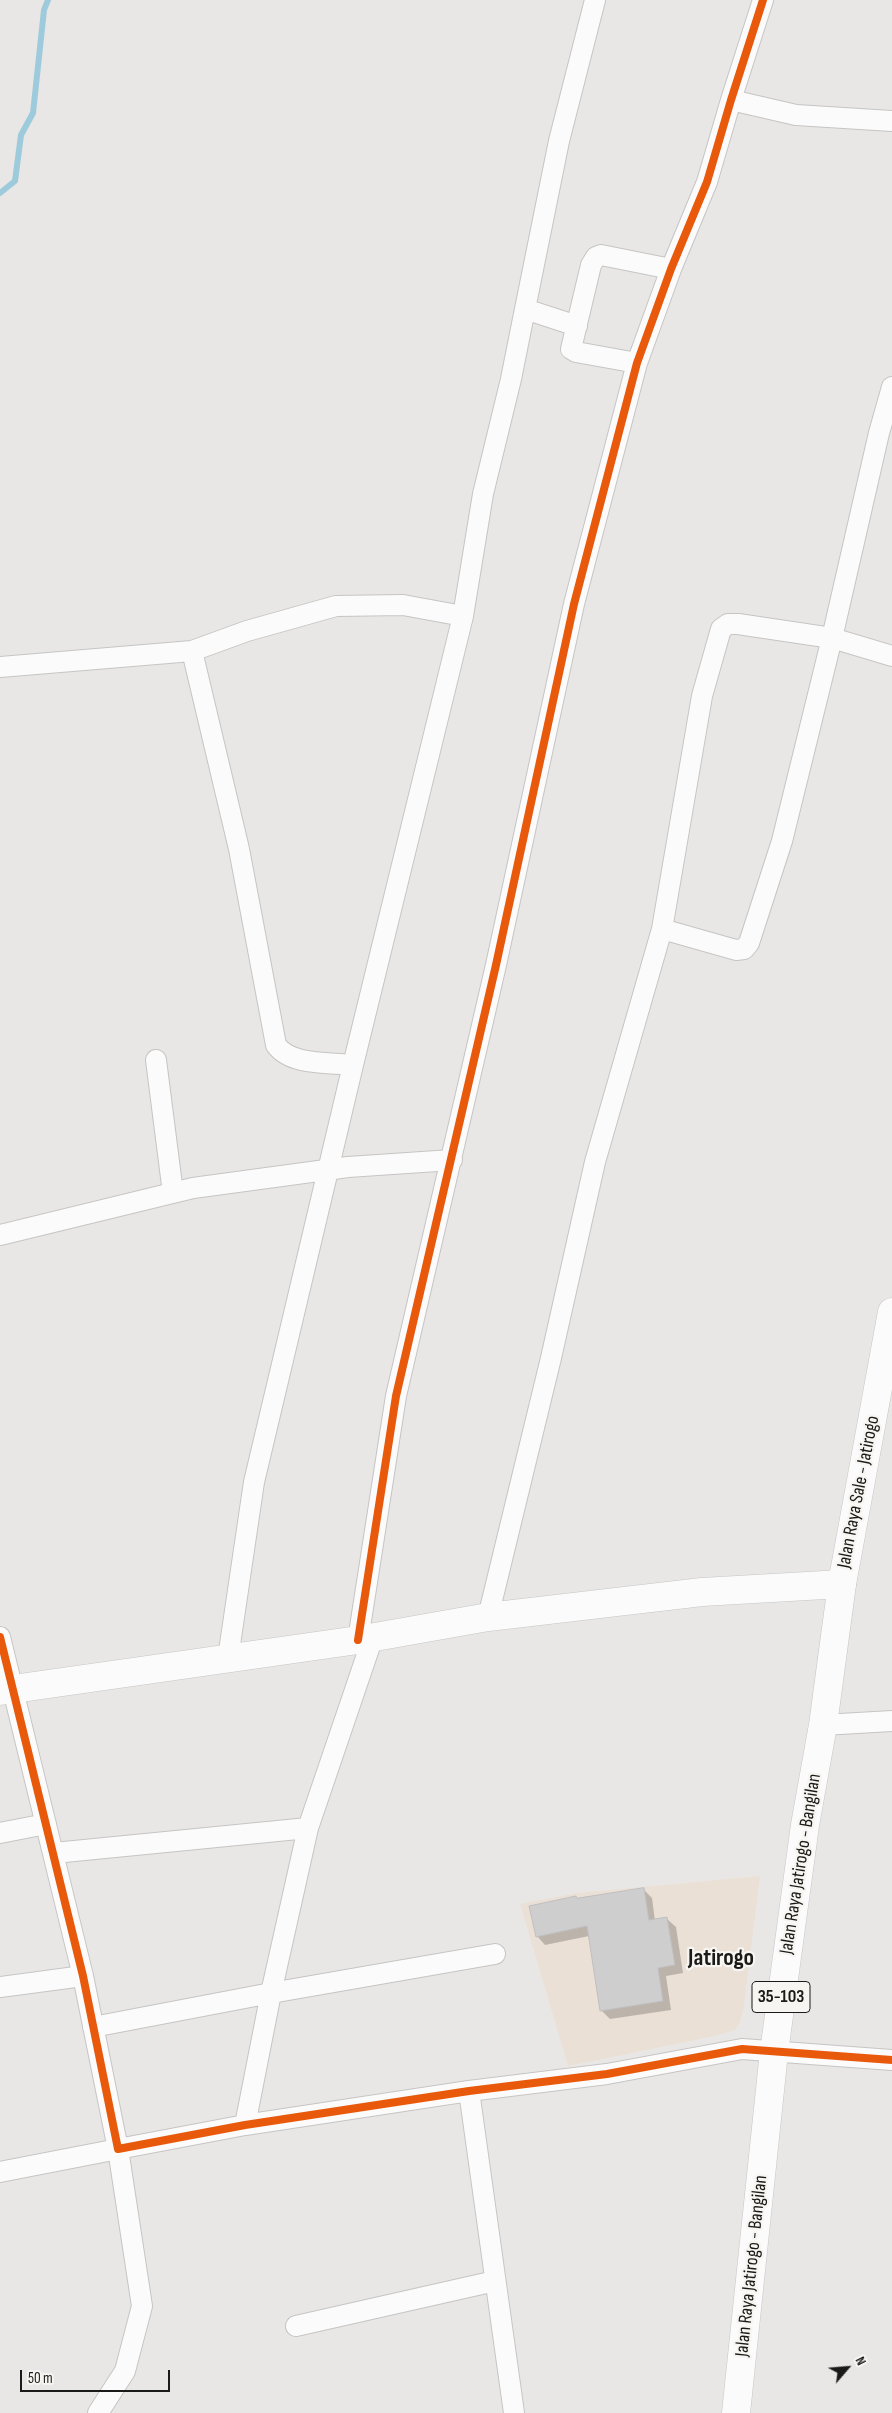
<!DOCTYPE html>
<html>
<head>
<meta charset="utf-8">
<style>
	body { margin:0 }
	#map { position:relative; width:892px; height:2413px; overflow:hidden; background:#e8e7e5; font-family:"Sofia Sans Condensed",sans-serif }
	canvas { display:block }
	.north { position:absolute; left:822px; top:2343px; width:50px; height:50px; -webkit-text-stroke:4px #f6f5f1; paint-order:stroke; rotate:63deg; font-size:14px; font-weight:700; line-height:20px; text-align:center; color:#1a1a18 }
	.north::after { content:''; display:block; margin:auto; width:18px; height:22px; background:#1a1a18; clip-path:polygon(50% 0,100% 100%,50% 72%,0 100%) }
	.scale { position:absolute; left:20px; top:2370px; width:150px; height:22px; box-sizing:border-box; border:2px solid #1a1a18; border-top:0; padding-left:6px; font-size:15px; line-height:18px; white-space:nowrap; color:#1a1a18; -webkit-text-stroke:4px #f6f5f1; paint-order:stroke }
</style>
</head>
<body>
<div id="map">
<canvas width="892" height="2413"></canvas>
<div class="north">N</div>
<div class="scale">50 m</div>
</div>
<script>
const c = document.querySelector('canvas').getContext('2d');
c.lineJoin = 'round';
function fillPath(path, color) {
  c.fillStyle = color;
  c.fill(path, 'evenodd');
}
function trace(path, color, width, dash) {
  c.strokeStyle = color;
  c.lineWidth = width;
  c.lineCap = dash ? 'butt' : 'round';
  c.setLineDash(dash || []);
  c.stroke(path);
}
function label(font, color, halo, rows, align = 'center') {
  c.font = font + ' "Sofia Sans Condensed",sans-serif';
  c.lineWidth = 4.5;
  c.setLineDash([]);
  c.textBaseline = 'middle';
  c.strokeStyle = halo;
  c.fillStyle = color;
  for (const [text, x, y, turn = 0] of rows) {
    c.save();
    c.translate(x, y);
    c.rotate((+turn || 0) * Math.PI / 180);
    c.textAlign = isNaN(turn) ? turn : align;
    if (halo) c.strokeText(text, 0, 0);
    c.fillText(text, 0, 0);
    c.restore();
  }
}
fillPath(new Path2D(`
	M760,1876L743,2012L740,2022L735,2030L715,2036L568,2066L520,1904L577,1893Z`), '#ebe0d6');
fillPath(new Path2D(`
	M643,1889L652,1898L655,1921L667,1919L676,1927L683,1973L666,1976L671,2010L610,2019L601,2010L589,1936L545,1945L537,1936L578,1899Z`), '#0003');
trace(new Path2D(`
	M0,193L15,181L21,135L33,113L44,10L48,0`), '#9ecbdb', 6);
const building = new Path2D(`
	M644,1888L649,1920L667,1917L675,1965L658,1968L663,2001L600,2011L587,1926L536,1937L529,1906L576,1896L577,1898Z`);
fillPath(building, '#cfcece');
trace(building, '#c0bfc0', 1);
const minor = new Path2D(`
	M731,100L796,115L892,121
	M525,309L559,141L595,0
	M637,363L576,352L571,349L591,265L596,257L601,255L671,269
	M192,651L239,849L276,1045C291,1066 329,1062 353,1065
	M0,667L192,651L247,631L336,606L403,605L463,616
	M662,929L736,950L744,949L749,943L782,841L832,638L879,433L892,387
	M156,1060L173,1193
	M0,1235L193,1188L348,1167L452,1160
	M488,1617L551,1358L595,1162L662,929L702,696L721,629L728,624H738L832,638L892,656
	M0,1637L83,1976L118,2149L245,2125L469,2091L607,2074L742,2049L892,2060
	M358,1640L396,1396L496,965L574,604L637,363L671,269L707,182L731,100L763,0
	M228,1658L254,1482L353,1065L463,616L483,494L511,379L525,309L577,326
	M823,1725L892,1721
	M0,1833L46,1824
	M54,1853L308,1828
	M0,1987L83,1976
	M93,2027L271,1993L495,1954
	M469,2091L514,2413
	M245,2125L271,1993L308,1828L373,1637
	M0,2172L118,2149L142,2306L125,2371L98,2413
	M296,2326L495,2281`);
const secondary = new Path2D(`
	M0,1691L358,1640L488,1617L702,1592L842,1584`);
const primary = new Path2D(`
	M736,2413L774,2052L805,1825L823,1725L842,1584L892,1312`);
trace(minor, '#c6c5c4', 22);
trace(secondary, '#c6c5c4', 29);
trace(primary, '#c6c5c4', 29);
trace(minor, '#fcfbfb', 20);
trace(secondary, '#fcfbfb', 28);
trace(primary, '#fcfbfb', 28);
trace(new Path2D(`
	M0,1637L83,1976L118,2149L245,2125L469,2091L607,2074L742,2049L892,2060
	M358,1640L396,1396L496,965L574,604L637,363L671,269L707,182L731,100L763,0`), '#e8590c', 8);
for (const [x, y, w] of [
	[781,1997,58]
]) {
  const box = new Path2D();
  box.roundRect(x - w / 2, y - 15.5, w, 31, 4);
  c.fillStyle = '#f6f5f1';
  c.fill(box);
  trace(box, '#1a1a18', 1);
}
label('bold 18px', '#1a1a18', null, [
	["35-103",781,1997]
]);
label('19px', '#1a1a18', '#f6f5f1', [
	["Jalan Raya Sale - Jatirogo",859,1492,-79],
	["Jalan Raya Jatirogo - Bangilan",801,1864,-81],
	["Jalan Raya Jatirogo - Bangilan",752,2266,-84]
]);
label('bold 24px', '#1a1a18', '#f6f5f1', [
	["Jatirogo",721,1959]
]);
</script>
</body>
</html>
